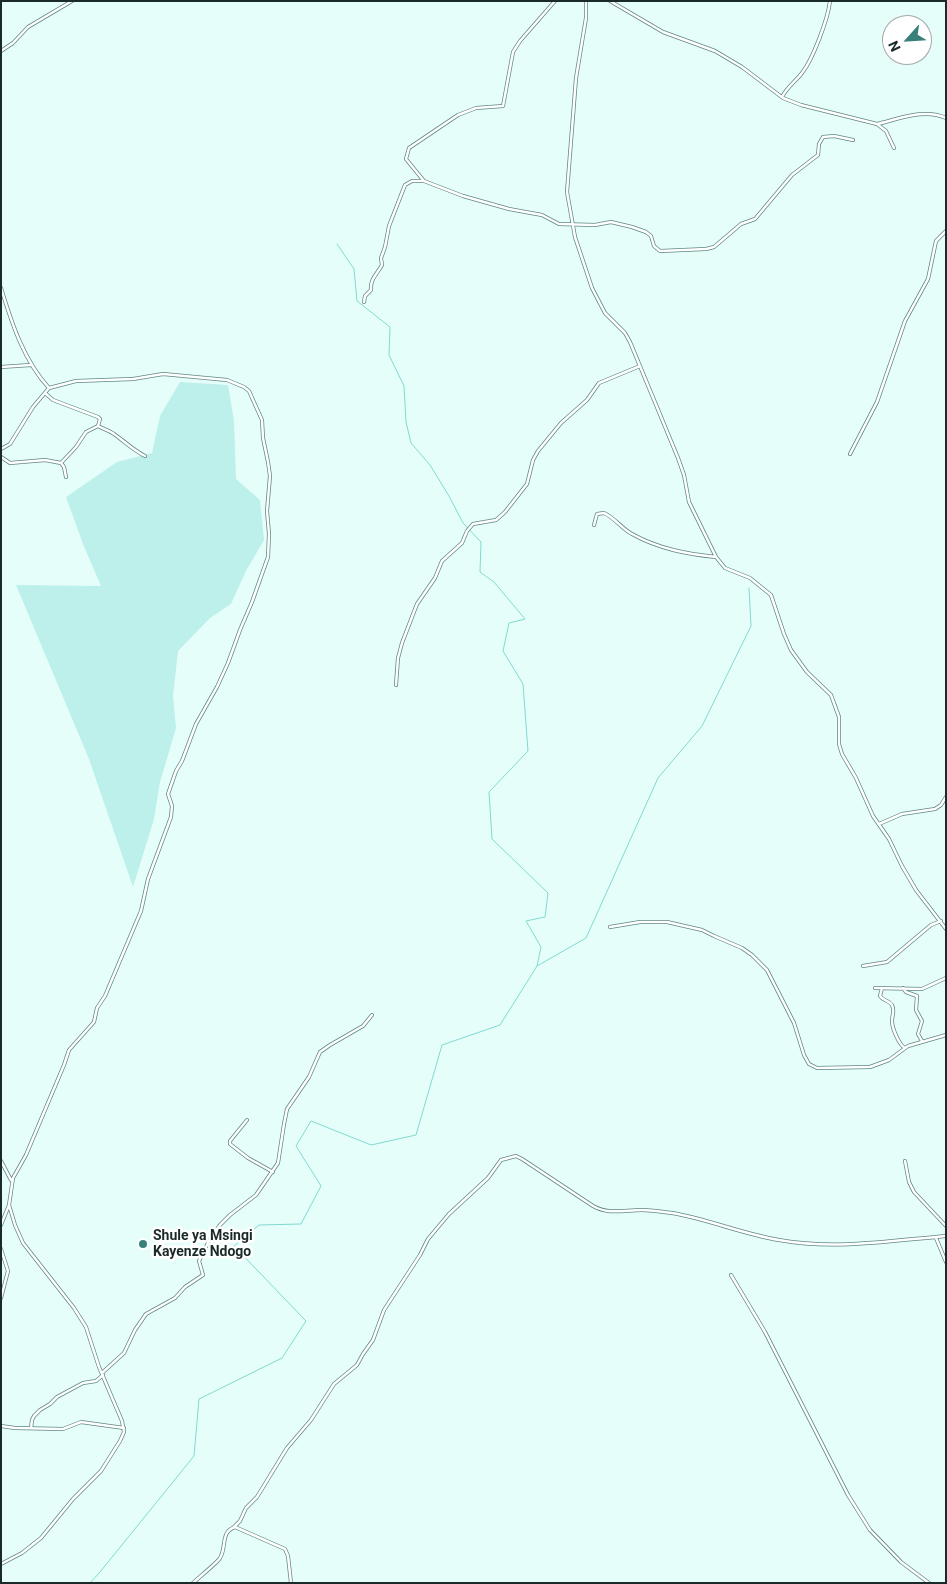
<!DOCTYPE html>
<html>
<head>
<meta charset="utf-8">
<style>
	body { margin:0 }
	#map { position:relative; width:947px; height:1584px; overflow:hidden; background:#e5fefa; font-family:Roboto,sans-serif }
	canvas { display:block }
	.frame { position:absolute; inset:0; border:2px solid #1a2a28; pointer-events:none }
	.north { position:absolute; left:882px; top:15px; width:50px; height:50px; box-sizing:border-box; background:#fff; border:1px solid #a3aaa9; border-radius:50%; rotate:244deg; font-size:14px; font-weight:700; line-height:20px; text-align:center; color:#1a2a28 }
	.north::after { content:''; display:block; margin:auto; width:18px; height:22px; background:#3a807a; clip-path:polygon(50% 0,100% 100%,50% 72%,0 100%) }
</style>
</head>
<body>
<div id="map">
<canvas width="947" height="1584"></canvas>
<div class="frame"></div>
<div class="north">N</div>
</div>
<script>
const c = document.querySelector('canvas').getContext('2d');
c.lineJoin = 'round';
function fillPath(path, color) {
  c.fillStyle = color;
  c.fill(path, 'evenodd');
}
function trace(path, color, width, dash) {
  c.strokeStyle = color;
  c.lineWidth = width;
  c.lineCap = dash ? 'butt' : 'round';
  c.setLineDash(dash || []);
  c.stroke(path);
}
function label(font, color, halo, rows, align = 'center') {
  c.font = font + ' Roboto,sans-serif';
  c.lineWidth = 5;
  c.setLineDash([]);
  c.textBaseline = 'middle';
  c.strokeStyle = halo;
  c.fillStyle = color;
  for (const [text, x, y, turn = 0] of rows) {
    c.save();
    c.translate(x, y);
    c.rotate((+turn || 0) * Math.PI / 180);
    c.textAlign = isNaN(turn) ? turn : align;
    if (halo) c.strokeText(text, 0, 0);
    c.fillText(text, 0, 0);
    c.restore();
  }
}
fillPath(new Path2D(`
	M180,382L228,385L234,421L236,479L260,500L264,540L246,571L231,604L210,618L178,651L173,696L176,728L160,782L154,819L133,887L89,759L16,585L101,586L83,544L66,497L117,462L152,453L160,416Z`), '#bdf0ea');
trace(new Path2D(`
	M537,966L586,938L658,778L702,726L751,626L749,588
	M90,1583L100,1572L194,1456L199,1399L282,1358L306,1321L234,1246L259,1225L301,1224L321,1186L296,1146L311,1121L371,1145L416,1135L442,1045L500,1025L537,966L541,947L526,921L545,917L548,893L492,839L489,792L528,751L523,684L503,651L509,623L525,619L494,582L480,572L481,542L463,523L449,496L430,465L411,443L406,422L404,386L389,355L390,327L357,301L354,269L337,244`), '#7fdad0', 1);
const minor = new Path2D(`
	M586,1V18L576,78L567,192L575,237L592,288L605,313L625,333L630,342L678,458L684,475L689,502L716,557L725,568L750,578L771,595L784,634L791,650L807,672L831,695L839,717V744L842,754L856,778L873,816L889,839L902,866L916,890L946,929
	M610,1L663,32L715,51L742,67L783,98L801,105L877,124L886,131L894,148
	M1,51L13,43L28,27L72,1
	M782,97C787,87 795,82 802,73C813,59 828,19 830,1
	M877,124C899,119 925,108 946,118
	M424,181L406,159L409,148L458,115L476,108L503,106L513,52L520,41L555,1
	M1,288C12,324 24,361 49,388L33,407L10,444L1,449
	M364,302L365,296L371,290C370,279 377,274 382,265L381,258L385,247L389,226L405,185L412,181H424L463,196L509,209L542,215L559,224L595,225L611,222L632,227L646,232L651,236L654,246L660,251L706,249L714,247L741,224L755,219L792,175L818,155L819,144L823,137L834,136L853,140
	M1,367L31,365
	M45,393L53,400L98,417L100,419L98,426C103,429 109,430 114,434C124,441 133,450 145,456
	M850,454L877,402L905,321L928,279L936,241L946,231
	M1,457L10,463L45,460L61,463L64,467L66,477
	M61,463L76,447L86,432L98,426
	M594,525L597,514L604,513C615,518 622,529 632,534C659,549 687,554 716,557
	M396,685L398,658L402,643L417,604L435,578L442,561L462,543L467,531L473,524L496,520L505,512L527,484L533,460L538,451L561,423L587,400L599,383L640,366
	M879,824L902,814L935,809L941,805L946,797
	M610,927L640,922H667L702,930L714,936L742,948L752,955L767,970L794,1023L804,1055L809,1064L817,1068L870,1067L889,1060L908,1046L946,1035
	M863,966L887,962L931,925L941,921
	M875,988L922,989L946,978
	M882,988L880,996C883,1001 889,1000 892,1005C895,1011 892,1015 892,1021C892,1028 899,1045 905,1048
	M903,988L906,992L917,996L916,1010L922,1021L918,1034L922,1041
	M247,1120L230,1141V1144L248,1158L273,1172
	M1,1161L11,1180
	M905,1161L909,1182L914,1192L946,1226
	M1,1225L9,1205
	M936,1238L946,1262
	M1,1249L8,1271L1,1298
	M731,1275L765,1332L848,1495L870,1530L901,1562L929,1583
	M102,1373L124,1353L135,1330L146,1314L175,1298L185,1287L203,1275L199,1261L209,1241L220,1225L230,1215L256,1195L278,1163L284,1124L287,1109L309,1077L320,1052L330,1045L363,1026L372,1015
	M1,1426L15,1428L63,1429L81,1422L124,1428
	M31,1428L32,1420L34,1416L40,1410L50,1404L57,1397L83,1383L96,1381L103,1375
	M233,1528L240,1521L246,1508L257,1497L287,1448L311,1420L334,1384L357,1365L363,1354L373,1340L384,1310L420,1255L428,1239L449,1214L488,1178L501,1160L516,1156L522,1159L593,1206C609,1215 624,1210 642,1210C652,1210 662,1212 672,1213C708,1219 742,1234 779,1240C834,1250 890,1241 946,1236
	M1,1564L22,1553L41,1538L73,1499L101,1471L120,1441L124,1432L122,1421L99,1367L86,1327L74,1308L23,1243L15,1225L9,1205L13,1178L26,1155L64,1065L69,1050L94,1022L97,1008L105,996L141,911L148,879L171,817L172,806L168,794L176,771L182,761L196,724L217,687L228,663L240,630L252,602L268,557L269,534L267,511L270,476L268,462L263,438L262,420L249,391L244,387L227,380L163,374L133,379L76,381L49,388
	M193,1583C197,1579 218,1562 220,1558C227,1547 220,1532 235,1527L285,1549L288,1556L291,1583`);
trace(minor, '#608782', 4);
trace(minor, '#fff', 2.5);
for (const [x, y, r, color] of [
	[143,1244,5,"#3a807a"]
]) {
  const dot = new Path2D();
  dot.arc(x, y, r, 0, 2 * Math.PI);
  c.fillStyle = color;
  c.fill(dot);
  trace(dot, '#fff', 2);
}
label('bold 14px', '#1a2a28', '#fff', [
	["Shule ya Msingi",153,1236],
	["Kayenze Ndogo",153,1252]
], 'left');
</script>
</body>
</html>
